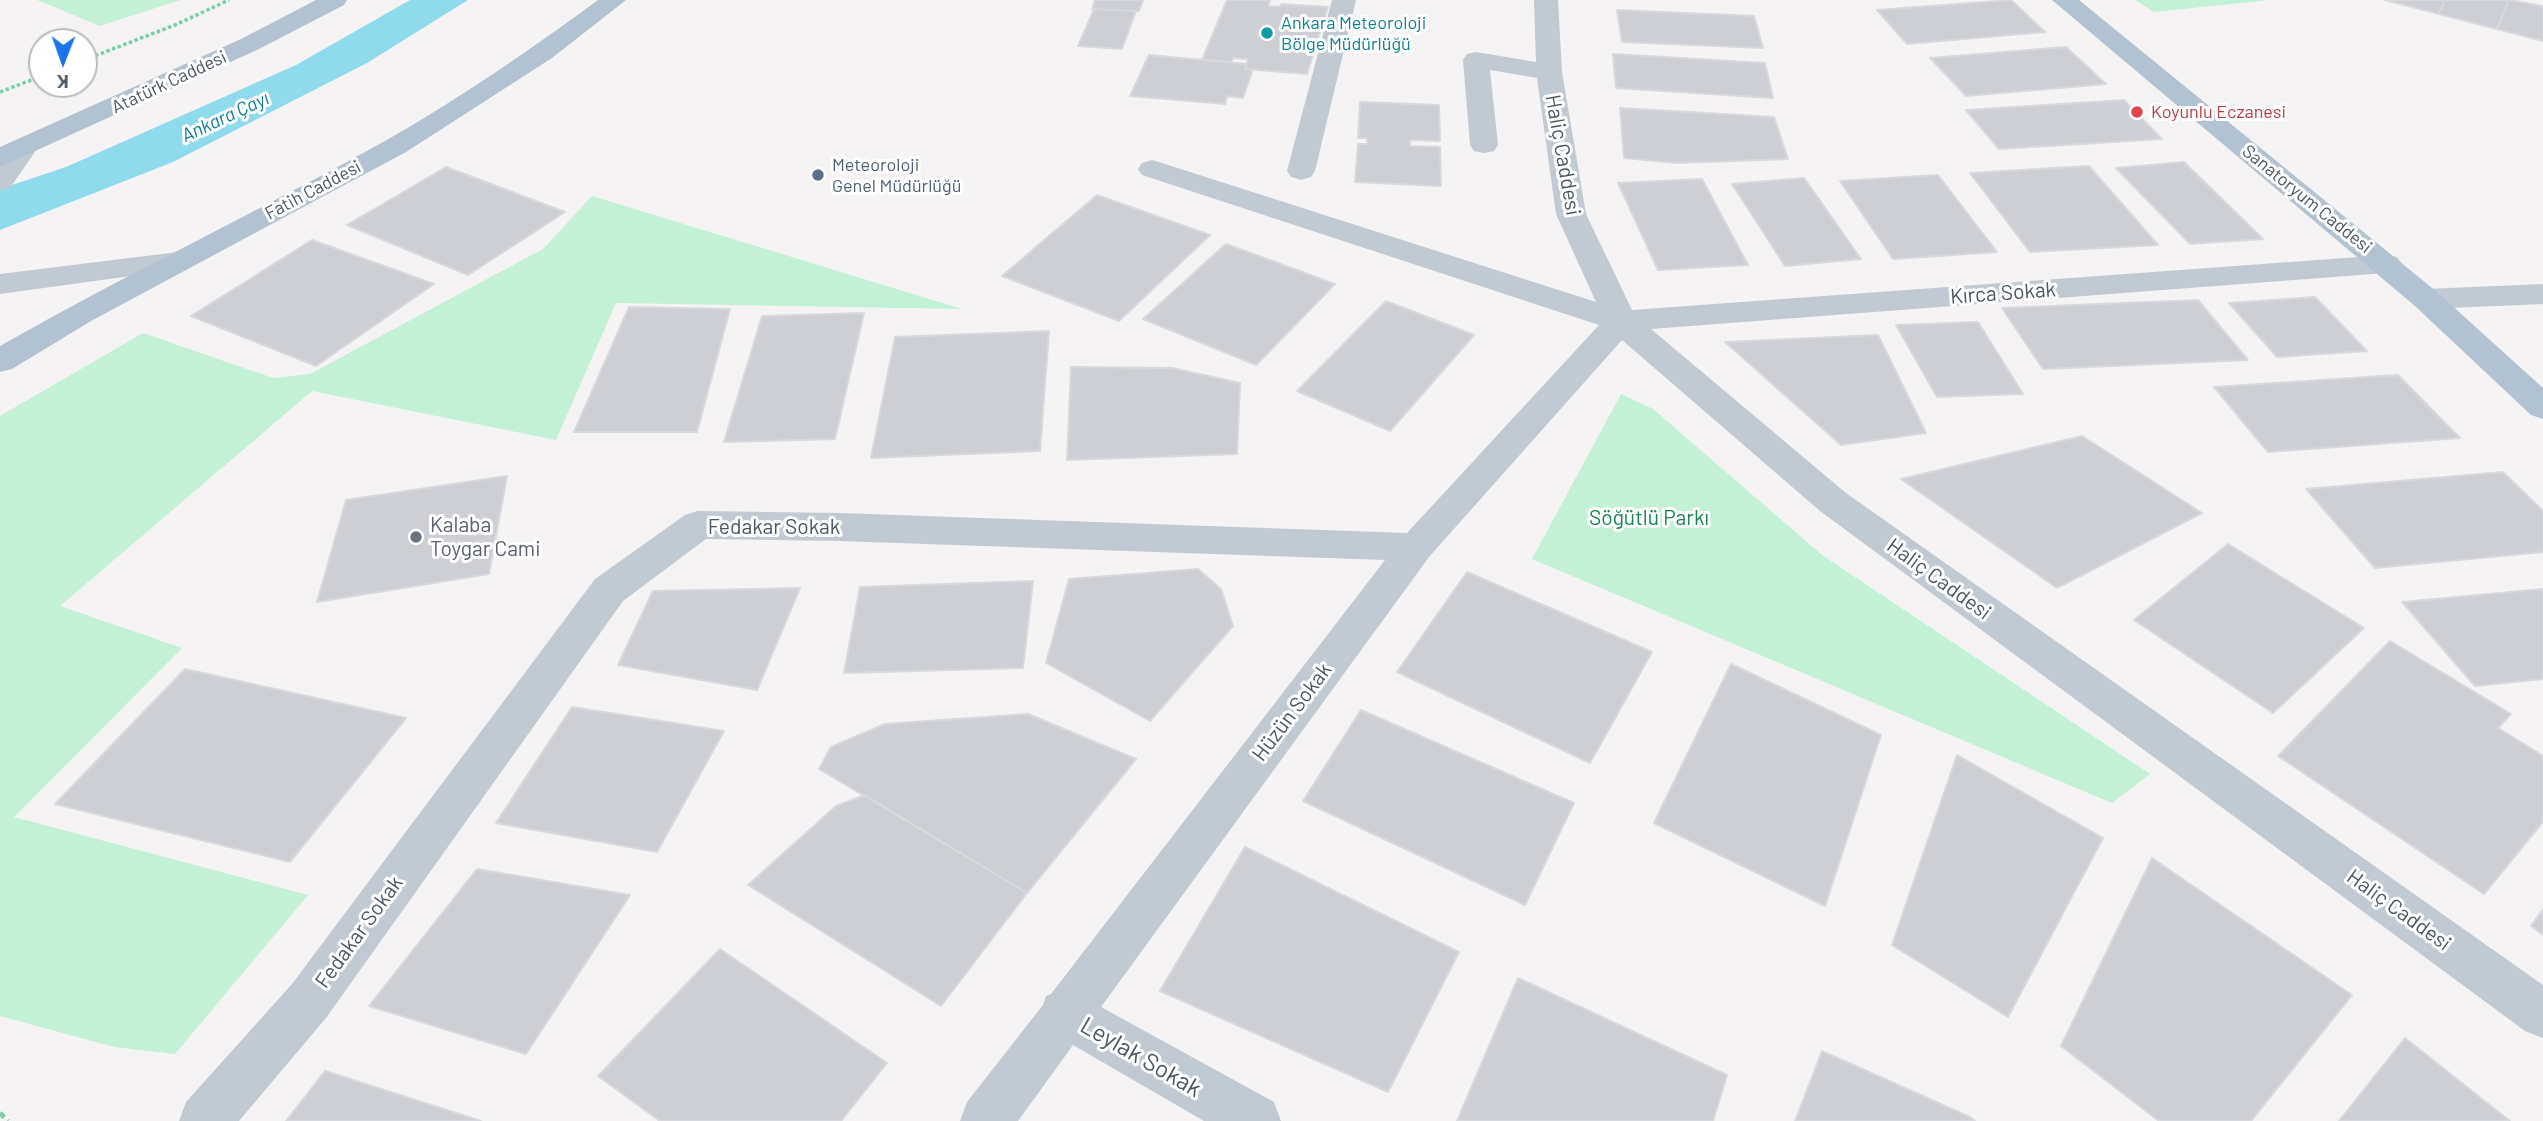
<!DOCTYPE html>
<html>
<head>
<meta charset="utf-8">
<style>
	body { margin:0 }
	#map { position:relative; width:2543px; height:1121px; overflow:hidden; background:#f5f3f3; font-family:Barlow,sans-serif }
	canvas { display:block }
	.north { position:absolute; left:28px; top:28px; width:70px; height:70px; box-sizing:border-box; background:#fff; border:2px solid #b7bbc0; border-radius:50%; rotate:181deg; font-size:19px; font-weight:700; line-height:28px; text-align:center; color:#4a5661 }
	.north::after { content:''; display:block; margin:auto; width:24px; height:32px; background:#1a73e8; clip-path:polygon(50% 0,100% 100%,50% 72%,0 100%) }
</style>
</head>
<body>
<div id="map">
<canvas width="2543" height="1121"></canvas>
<div class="north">K</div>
</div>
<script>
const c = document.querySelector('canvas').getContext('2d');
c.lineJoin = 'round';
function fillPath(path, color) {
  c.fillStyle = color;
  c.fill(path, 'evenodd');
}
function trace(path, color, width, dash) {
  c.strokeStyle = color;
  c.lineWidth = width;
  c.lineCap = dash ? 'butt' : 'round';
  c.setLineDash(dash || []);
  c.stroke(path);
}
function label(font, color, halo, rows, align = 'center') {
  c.font = font + ' Barlow,sans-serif';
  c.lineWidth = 6;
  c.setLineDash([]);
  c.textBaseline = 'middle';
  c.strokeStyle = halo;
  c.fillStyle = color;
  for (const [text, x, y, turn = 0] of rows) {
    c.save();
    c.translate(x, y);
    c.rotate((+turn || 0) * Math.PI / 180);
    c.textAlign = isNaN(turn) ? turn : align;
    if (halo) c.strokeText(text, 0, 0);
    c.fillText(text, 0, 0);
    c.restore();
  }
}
fillPath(new Path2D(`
	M37,0H180L100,26Z
	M2135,0H2269L2154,12Z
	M592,196L962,309L616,303L556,440L312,391L60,606L182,648L14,817L308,895L175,1054L114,1047L0,1016V416L143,333L273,378L310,374L543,249Z
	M1621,394L1653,409L1822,555L2150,774L2112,803L1532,559Z`), '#c3f1d5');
fillPath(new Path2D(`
	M410,0H468L367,63L173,162L0,230V189L66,167L296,65Z`), '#90daee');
const building = new Path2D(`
	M1095,0H1143L1139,11L1092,9Z
	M1227,0H1270L1268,6L1280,7L1281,4L1328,7L1307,74L1245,69L1248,59L1233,58L1231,62L1202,60Z
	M2011,0L2045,32L1907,44L1877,10Z
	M2385,0H2445L2439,14Z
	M2445,0H2509L2497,29L2439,14Z
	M2509,0L2543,6V41L2497,29Z
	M1094,9L1136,11L1122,49L1078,46Z
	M1617,10L1754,16L1763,48L1622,42Z
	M2066,47L2106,84L1966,96L1930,58Z
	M1613,54L1765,63L1773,98L1616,88Z
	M1149,55L1246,64L1245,69H1253L1243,98L1227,96L1225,104L1130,96Z
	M2124,100L2162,139L1999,149L1966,110Z
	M1360,102L1439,105L1440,141L1410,140V146L1440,147L1441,186L1355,182L1358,144H1367V138H1358Z
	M1620,108L1774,117L1788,159L1677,163L1624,158Z
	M2184,162L2263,239L2190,244L2116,168Z
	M2089,166L2158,245L2030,252L1970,173Z
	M446,167L565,212L468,275L347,225Z
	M1938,175L1997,252L1893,259L1840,181Z
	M1804,178L1861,259L1785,266L1732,184Z
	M1702,179L1748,265L1658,270L1618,183Z
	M1097,195L1210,235L1119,321L1002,276Z
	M312,240L434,284L316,366L191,316Z
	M1226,244L1335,284L1256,365L1143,319Z
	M2315,297L2367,351L2277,357L2229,303Z
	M2198,300L2248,360L2043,369L2002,308Z
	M1386,301L1474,335L1390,431L1297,391Z
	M629,307L730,309L697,432H574Z
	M864,313L835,439L724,442L762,316Z
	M1978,322L2023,394L1937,397L1896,325Z
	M1049,331L1040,451L871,458L895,337Z
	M1878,335L1926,433L1841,445L1725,342Z
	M1071,367L1172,368L1240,383L1237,454L1067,460Z
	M2398,375L2460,438L2268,452L2214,387Z
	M2082,436L2202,513L2057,588L1901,479Z
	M2503,472L2543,511V552L2375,568L2306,489Z
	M507,476L489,574L317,602L346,500Z
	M2228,544L2364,628L2273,713L2134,620Z
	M1198,569L1221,589L1233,626L1150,721L1046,663L1069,579Z
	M1467,572L1652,652L1590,763L1397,672Z
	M1033,581L1023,668L844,673L860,587Z
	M800,588L757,690L618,665L653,591Z
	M2543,589V679L2475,686L2402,602Z
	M2390,641L2511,714L2498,728L2543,756V822L2484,894L2278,756Z
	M1731,664L1881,735L1825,906L1654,823Z
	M185,669L406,718L290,862L55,804Z
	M572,707L724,731L657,852L496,823Z
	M1361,710L1574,803L1525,905L1303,801Z
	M1028,714L1136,759L1027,893L819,769L831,747L885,724Z
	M1957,755L2103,838L2008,1017L1892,945Z
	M865,795L1027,893L941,1006L748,885L836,806Z
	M1245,847L1459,952L1388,1092L1160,991Z
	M2152,858L2352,995L2251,1121H2159L2061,1046Z
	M477,869L630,895L526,1054L369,1006Z
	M2543,909V935L2531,926Z
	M720,949L887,1063L841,1121H660L598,1076Z
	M1518,978L1727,1075L1713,1121H1457Z
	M2405,1038L2510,1121H2339Z
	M1822,1051L1970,1117L1975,1121H1795Z
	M325,1071L481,1121H286Z`);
fillPath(building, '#cdcfd5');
trace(building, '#d7d9de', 2);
trace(new Path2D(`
	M84,60L175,25L229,0
	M0,92L42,76`), '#7ad0a6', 3.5, [3.5, 2.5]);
trace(new Path2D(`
	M0,1113L8,1121`), '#7ad0a6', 5, [6, 4.5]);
fillPath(new Path2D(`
	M1332,0H1356L1315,171L1311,177L1301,180L1291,177L1287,171Z
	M1534,0H1558L1562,72L1586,214L1632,310L2386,255L2397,257L2402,264L2397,271L2386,273L1651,329L1846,493L2543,985V1038L2525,1031L1820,511L1622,340L1429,557L1101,1007L1274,1102L1281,1121H1204L1073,1045L1018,1121H960L967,1102L1043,1005L1046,996L1051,994L1385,560L840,541L706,539L623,601L326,1018L239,1121H179L186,1102L292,984L595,579L685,515L698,511L840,513L1407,533L1599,325L1142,175L1138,169L1142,163L1152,160L1162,163L1596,302L1556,214L1537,78L1490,70L1498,145L1494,151L1484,153L1474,151L1470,145L1463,60L1467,54L1476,52L1536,62Z
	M23,141L33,143L37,149L10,188L0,191V161L13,143Z
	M178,252L189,254L194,261L189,268L0,294V274Z
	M2543,284V304L2426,309L2415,306L2410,299L2415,292L2426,289Z`), '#c1cad2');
fillPath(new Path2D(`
	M316,0H347L344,5L259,49L0,167V147L241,39Z
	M598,0H626L552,58L406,152L91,321L12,369L0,372V346C126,274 258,212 385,141C459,99 530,50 598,0Z
	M2052,0H2079L2437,292L2543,388V419L2531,415L2415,306Z`), '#b3c2d1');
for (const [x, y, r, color] of [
	[1267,33,7,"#0f9aa8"],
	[2137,112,7,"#e0444e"],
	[818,175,7,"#5c6f8a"],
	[416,537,7,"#6b7280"]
]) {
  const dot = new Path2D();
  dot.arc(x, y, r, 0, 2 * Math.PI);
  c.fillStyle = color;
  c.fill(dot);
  trace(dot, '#fff', 2.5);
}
label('18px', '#0d838f', '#fff', [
	["Ankara Meteoroloji",1281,23],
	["Bölge Müdürlüğü",1281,44]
], 'left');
label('18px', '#4a5661', '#fff', [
	["Atatürk Caddesi",169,82,-25],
	["Fatih Caddesi",313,190,-28],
	["Sanatoryum Caddesi",2307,199,39]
]);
label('18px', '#be3a42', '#fff', [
	["Koyunlu Eczanesi",2151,112]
], 'left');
label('18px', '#4e5e75', '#fff', [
	["Meteoroloji",832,165],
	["Genel Müdürlüğü",832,186]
], 'left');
label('italic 19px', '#0c7c9b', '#fff', [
	["Ankara Çayı",225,117,-25]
]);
label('21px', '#4a5661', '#fff', [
	["Haliç Caddesi",1563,155,80],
	["Kırca Sokak",2003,293,-4],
	["Fedakar Sokak",774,527],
	["Haliç Caddesi",1939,579,36],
	["Hüzün Sokak",1292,712,-53],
	["Haliç Caddesi",2399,910,36],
	["Fedakar Sokak",359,932,-54]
]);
label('21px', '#17864f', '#fff', [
	["Söğütlü Parkı",1649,518]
]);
label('21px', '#5b616d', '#fff', [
	["Kalaba",430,525],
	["Toygar Cami",430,549]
], 'left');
label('24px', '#4a5661', '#fff', [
	["Leylak Sokak",1141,1057,30]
]);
</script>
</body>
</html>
